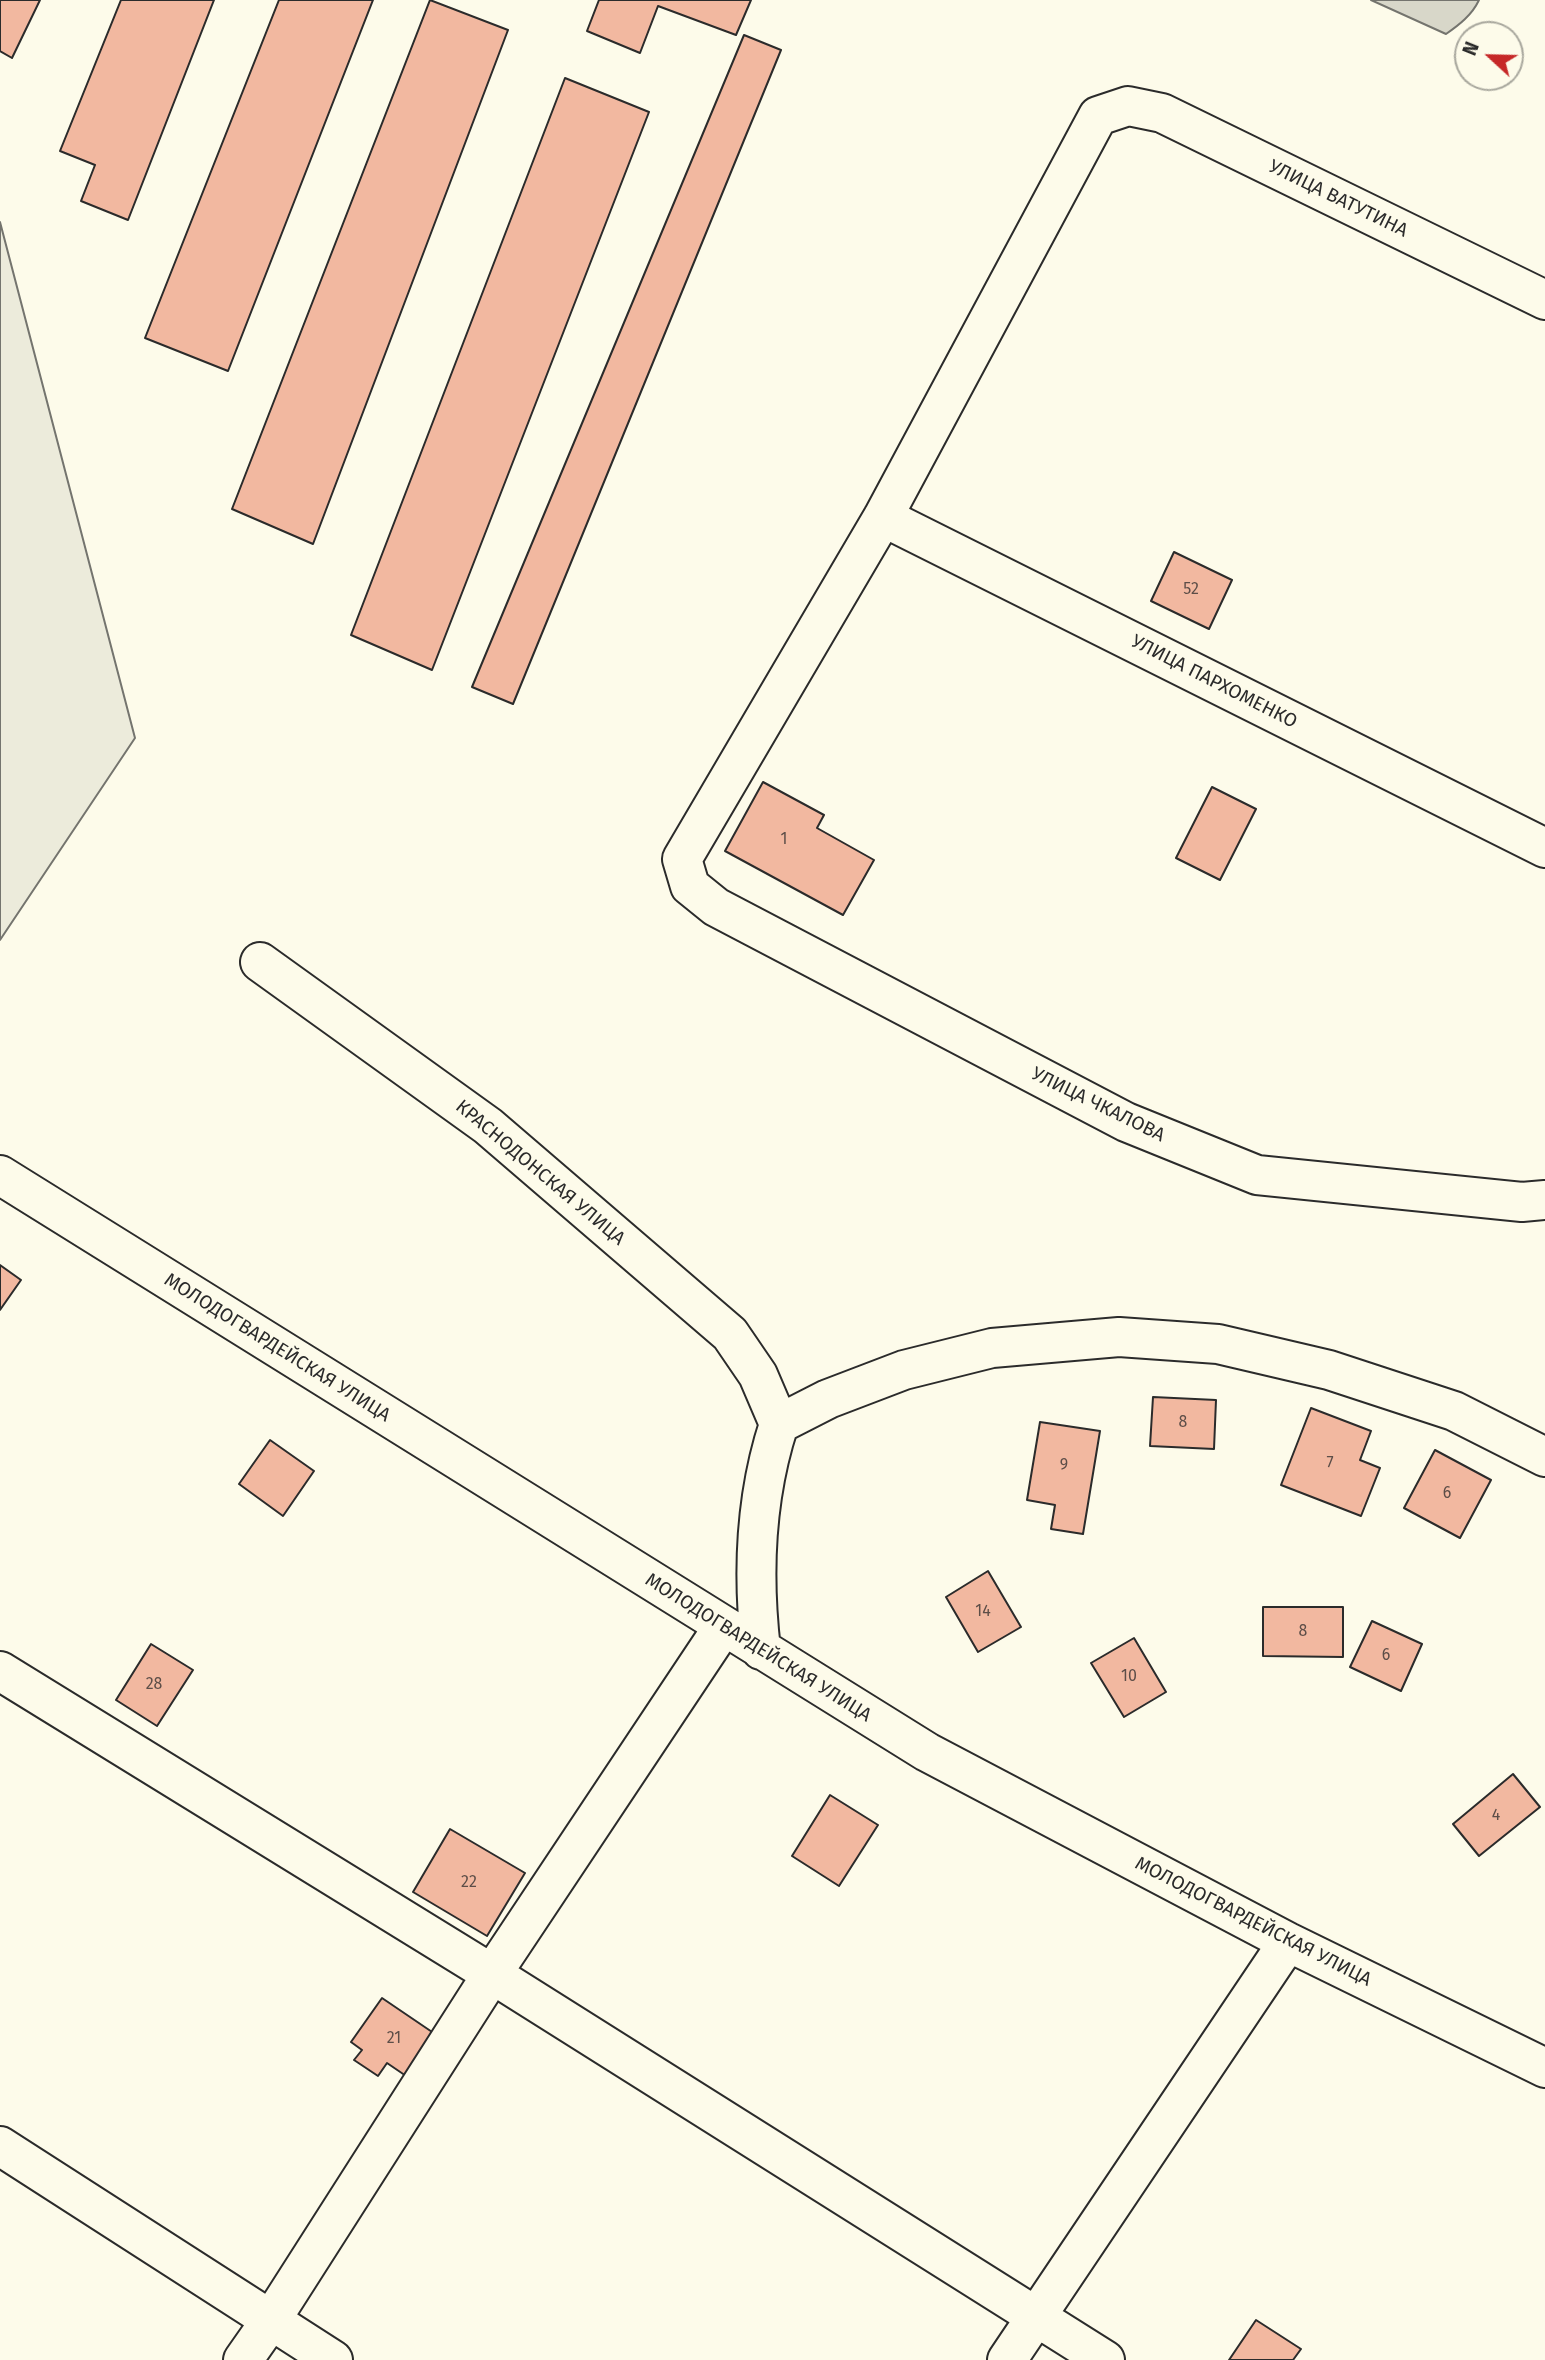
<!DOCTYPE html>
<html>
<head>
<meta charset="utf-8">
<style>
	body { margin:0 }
	#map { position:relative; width:1545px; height:2360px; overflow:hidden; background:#fdfbea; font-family:"Fira Sans",sans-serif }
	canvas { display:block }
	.north { position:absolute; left:1454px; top:21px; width:70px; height:70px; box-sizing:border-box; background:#fdfbea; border:2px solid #a9a89e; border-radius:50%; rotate:292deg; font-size:19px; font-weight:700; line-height:28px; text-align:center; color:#2b2b2b }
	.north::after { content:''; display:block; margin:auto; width:24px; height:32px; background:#c62828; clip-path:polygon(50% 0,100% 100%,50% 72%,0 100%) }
</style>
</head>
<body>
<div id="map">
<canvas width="1545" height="2360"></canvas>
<div class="north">N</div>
</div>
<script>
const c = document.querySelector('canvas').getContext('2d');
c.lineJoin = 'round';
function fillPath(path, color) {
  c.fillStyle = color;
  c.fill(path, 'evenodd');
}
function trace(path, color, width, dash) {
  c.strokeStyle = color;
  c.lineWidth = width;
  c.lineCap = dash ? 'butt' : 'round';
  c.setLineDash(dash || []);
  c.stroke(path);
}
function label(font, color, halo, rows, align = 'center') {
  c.font = font + ' "Fira Sans",sans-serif';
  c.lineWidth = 5;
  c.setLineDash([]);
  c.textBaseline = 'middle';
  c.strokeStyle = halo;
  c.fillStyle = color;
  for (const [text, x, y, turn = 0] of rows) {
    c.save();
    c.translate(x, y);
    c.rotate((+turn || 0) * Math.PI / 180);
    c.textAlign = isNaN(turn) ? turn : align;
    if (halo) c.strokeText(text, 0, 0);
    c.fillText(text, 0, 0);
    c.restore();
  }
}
const green = new Path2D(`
	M0,222L135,738L0,940Z`);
fillPath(green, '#ecebdb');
trace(green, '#74746e', 2);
const water = new Path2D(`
	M1371,0H1479C1472,15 1459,25 1446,34Z`);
fillPath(water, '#d8d7c9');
trace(water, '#74746e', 2);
const building = new Path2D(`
	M0,0H40L12,58L0,51Z
	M121,0H214L128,220L81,201L95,165L60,151Z
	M279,0H373L228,371L145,338Z
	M430,0L508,30L313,544L232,509Z
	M599,0H751L736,35L658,6L640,53L587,31Z
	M744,35L781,50L513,704L472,687Z
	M565,78L649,112L432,670L351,635Z
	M1174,552L1232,580L1209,629L1151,601Z
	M763,782L824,815L817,828L874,860L843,915L725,851Z
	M1212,787L1256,809L1220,880L1176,858Z
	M0,1265L21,1280L0,1310Z
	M1153,1397L1216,1400L1214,1449L1150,1446Z
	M1311,1408L1371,1431L1360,1460L1380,1468L1361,1516L1281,1485Z
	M1040,1422L1100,1431L1083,1534L1051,1529L1055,1505L1027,1500Z
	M270,1440L314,1471L283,1516L239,1484Z
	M1435,1450L1491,1480L1460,1538L1404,1508Z
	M988,1571L1021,1627L978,1652L946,1597Z
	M1263,1607H1343V1657L1263,1656Z
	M1372,1621L1422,1644L1401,1691L1350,1667Z
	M1134,1638L1166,1692L1124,1717L1091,1663Z
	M151,1644L193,1670L157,1726L116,1700Z
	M1513,1774L1540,1807L1479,1856L1453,1824Z
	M830,1795L878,1825L839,1886L792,1856Z
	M450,1829L525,1873L487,1936L413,1892Z
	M382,1998L438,2036L409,2078L387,2063L378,2076L354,2060L362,2050L351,2042Z
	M1256,2320L1301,2349L1293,2360H1229Z`);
fillPath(building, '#f2b8a0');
trace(building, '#2b2b2b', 2);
const minor = new Path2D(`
	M1545,300L1162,113L1128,106L1098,116L883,517L682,859L690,886L716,907L1126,1122L1257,1175L1522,1202L1545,1200
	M883,517L1545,848
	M260,962L488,1126L730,1334L758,1375L779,1424
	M0,1175L927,1752L1288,1942L1545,2068
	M761,1650C752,1573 755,1497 779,1424L828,1399L904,1370L992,1348L1119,1337L1218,1344L1329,1370L1454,1411L1545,1457
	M0,1671L492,1974L1105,2360
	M0,2146L333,2360
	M243,2360L271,2320L492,1974L723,1627
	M1007,2360L1288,1942`);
trace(minor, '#2b2b2b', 42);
trace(minor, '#fdfbea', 38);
label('16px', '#5d4e48', null, [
	["52",1191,590],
	["1",784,840],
	["8",1183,1423],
	["7",1330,1464],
	["9",1064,1466],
	["6",1447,1494],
	["14",983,1612],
	["8",1303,1632],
	["6",1386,1656],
	["10",1129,1677],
	["28",154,1685],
	["4",1496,1816],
	["22",469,1883],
	["21",394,2039]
]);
label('19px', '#2b2b2b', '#fdfbea', [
	["УЛИЦА ВАТУТИНА",1338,199,26],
	["УЛИЦА ПАРХОМЕНКО",1214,682,27],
	["УЛИЦА ЧКАЛОВА",1098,1105,26],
	["КРАСНОДОНСКАЯ УЛИЦА",540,1173,40],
	["МОЛОДОГВАРДЕЙСКАЯ УЛИЦА",277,1348,32],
	["МОЛОДОГВАРДЕЙСКАЯ УЛИЦА",758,1648,32],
	["МОЛОДОГВАРДЕЙСКАЯ УЛИЦА",1253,1922,27]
]);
</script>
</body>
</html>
